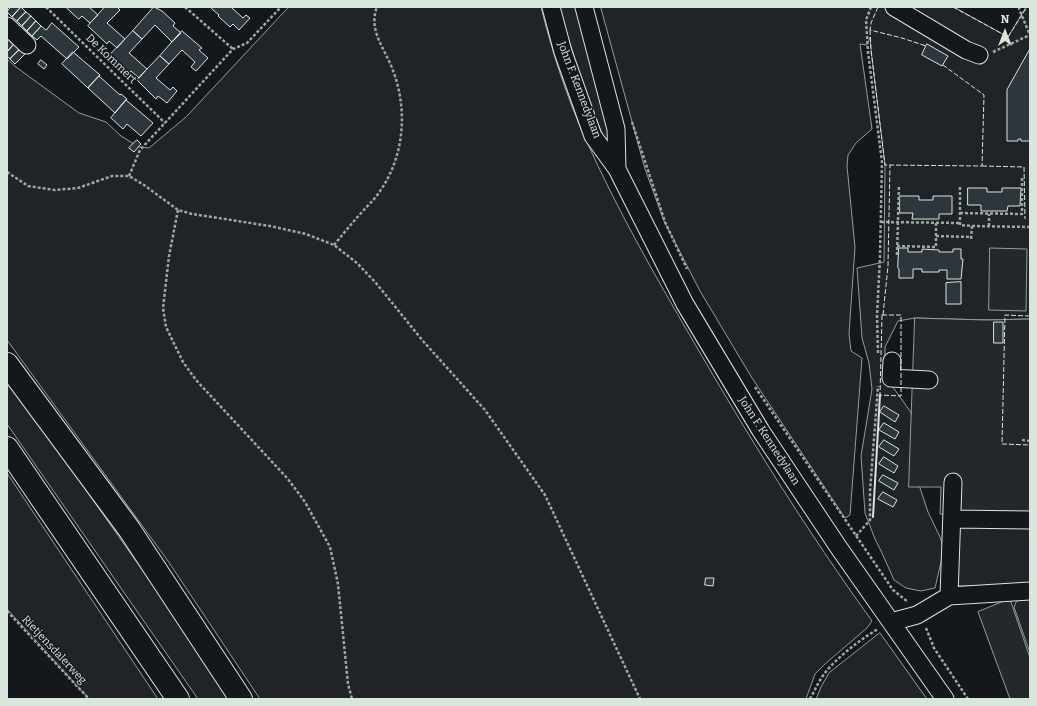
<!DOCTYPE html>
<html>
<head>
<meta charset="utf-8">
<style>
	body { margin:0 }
	#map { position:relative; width:1037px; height:706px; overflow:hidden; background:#14181c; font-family:Bitter,serif }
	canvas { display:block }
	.frame { position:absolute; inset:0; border:8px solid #d8e6dc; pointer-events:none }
	.north { position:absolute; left:985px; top:12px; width:40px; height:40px; -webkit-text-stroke:3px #14181c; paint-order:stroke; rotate:0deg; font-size:11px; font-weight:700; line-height:16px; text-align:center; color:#d8e6dc }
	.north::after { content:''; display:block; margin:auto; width:14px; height:18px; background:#d8e6dc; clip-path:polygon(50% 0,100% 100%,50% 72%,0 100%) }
</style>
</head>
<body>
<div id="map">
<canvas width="1037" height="706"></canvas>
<div class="frame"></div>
<div class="north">N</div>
</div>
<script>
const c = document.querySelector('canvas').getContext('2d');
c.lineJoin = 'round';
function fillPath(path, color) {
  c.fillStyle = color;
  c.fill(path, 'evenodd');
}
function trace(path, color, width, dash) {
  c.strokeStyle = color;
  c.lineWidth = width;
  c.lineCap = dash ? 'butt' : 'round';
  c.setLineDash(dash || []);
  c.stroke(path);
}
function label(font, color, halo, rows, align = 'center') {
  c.font = font + ' Bitter,serif';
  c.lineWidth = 3;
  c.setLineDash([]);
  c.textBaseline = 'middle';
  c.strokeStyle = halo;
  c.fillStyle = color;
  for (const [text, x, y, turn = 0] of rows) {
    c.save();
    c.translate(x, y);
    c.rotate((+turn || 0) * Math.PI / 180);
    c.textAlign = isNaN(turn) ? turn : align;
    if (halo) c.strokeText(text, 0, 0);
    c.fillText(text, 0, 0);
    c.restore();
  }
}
const green = new Path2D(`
	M289,7H541C552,52 567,98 586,140C617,209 654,274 692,339C748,436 807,531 872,621L867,628L825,664L815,674L806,699H260L168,561L7,340V59L16,67L79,113L106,122L121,136L139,147L149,148L186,117Z
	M559,7H577L609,134V150L587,97Z
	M601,7H954L1008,37L1026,7H1030V319L987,320L915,318L898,321L885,347V376L910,411L913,417L918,482L928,512L940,537L944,549L935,588L921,591L906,588L894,580L882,553L875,539L865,513L861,456L872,389L869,363L862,338L857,268L884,262L885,165L871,50L870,37L867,45L860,44L872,129L856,143L848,155L847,166L855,247L849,334L851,351L862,358L850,515L845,518L752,378L700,291L664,221L645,169Z
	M7,378L174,615L229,699H198L7,424Z
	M7,473L158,699H89L7,609Z
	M958,526H1030V586H958Z
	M1028,594H1030V653L1014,607L1017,600Z
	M880,633L927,699H816L821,687L829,673Z`);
fillPath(green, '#202428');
trace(green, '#939e99', 1);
const parking = new Path2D(`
	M990,248L1027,249L1026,311L989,310Z
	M915,318L987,320L1030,319V515L940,514L941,487H909Z
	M1010,599L1030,658V699H1010L978,612Z`);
fillPath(parking, '#24282b');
trace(parking, '#939e99', 1);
const building = new Path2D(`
	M11,7H21L12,17L7,12Z
	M21,7L26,12L17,21L12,17Z
	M66,7H89L98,15L90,23L82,16L79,19Z
	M105,7H117L120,10L107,23L125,39L117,48L109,41L107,44L88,26Z
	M154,7L162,11L175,23L173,26L181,33L172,42L155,25L142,39L133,31Z
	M213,7H231L243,18L246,15L250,18L239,30L233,24L230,27L218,16L219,15L212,9Z
	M26,12L31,16L22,26L17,21Z
	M31,16L36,21L27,31L22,26Z
	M36,21L41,26L32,36L27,31Z
	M52,23L79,47L67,59L41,36L37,40L32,36L41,26L46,30Z
	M133,31L142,39L129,53L147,69L139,78L131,71L129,74L110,55Z
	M182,31L202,48L199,50L208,58L196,71L191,67L195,62L182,50L169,64L160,56Z
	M9,39L14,44L7,52V42Z
	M14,44L20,49L10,59L7,56V52Z
	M927,44L948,56L942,66L922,55Z
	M20,49L25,54L15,64L10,59Z
	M1030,49V141H1021V139H1018V141H1007V90Z
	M73,52L100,75L88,88L62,64Z
	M160,56L169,64L156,78L170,90L173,87L177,91L167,103L158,96L156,99L137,80Z
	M41,60L47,65L44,69L38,64Z
	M99,76L120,95L121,94L127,99L115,113L88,88Z
	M126,100L153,123L141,136L127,124L123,129L111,118Z
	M137,140L141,144L134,152L129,148Z
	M968,188H987V192H1002V188H1021L1020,206H1008L1007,211H981V205H968Z
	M900,196H919V200H933V196H952V214H939V219H912L913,213H900Z
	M899,248H908V252H922V249L939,250V252H953V249H961V259H963L961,279H947V270H939V272H922V269H913V278H899V269L898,268Z
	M961,282V304H946V283Z
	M994,322H1003V343H994Z
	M884,406L899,415L895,422L880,412Z
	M884,423L899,432L895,439L879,430Z
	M884,440L899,449L894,456L879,447Z
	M884,457L898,466L894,473L879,464Z
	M883,475L898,483L894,490L879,481Z
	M883,492L897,500L893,507L878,499Z
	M706,578H714L713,586L705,585Z`);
fillPath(building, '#2c363c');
trace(building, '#d8e6dc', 1);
const minor = new Path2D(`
	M551,7L563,52L593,136L617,169L685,304L761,431L839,548L945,699
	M584,7L616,129L617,169
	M894,7L966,50L979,55
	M7,26L27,45
	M892,361L891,378L929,380
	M952,519L1030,520
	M949,596L953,482
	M891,622L917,615L949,596L1030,591`);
const highway = new Path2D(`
	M7,364L129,529L241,699
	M7,448L178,699`);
trace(minor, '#d8e6dc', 19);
trace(highway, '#d8e6dc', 24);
trace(new Path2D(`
	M46,7L165,123
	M185,7L233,49
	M871,7L866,20L868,52L882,162L880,257L877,316L878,353
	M1020,7L1019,9L1030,35
	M993,52L1030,35
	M632,122L665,222L687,269
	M7,172L28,186L55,190L78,188L112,176H129L144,185L178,210L192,214L270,226L306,234L334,245L357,263L376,283L423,341L485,410L545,495L640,699
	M129,176L140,150L233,49L247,43L281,7
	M960,187V225L972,226L971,239
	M178,210L169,256L163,308L166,327L183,362L196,380L288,479L305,502L330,547L338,584L348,684L352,699
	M960,213L1022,214V178
	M881,222L960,223
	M972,226L1030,227
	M989,226V214
	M936,236L971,237
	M334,245C343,234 352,223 362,212C367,206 373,201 378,194C406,156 409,104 389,61C381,44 369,27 377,7
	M897,246L936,247V223
	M897,255L899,185
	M755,387L893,590L908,602
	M1022,440L1030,441
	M856,536L870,520V491L878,386
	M7,611L89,699
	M926,628L934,648L968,699
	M810,699C816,688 821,676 830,667C843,653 861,639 878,629`), '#9da8a2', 2.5, [3, 2]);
trace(minor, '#14181c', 17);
trace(highway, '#14181c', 22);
trace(new Path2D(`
	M878,7L871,23L870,30L902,38L926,46
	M953,7L1008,37L1027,7
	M870,30L871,50L885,165L982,166L984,95L943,65
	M982,166L1024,167L1025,219
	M882,315H901V396L880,395Z
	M883,315L888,266L890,165
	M1030,316L1005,315L1002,444L1030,445`), '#d8e6dc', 1, [5, 2]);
trace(new Path2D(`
	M873,517L880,395`), '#d8e6dc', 2);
label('11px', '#d8e6dc', '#14181c', [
	["De Kommert",111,59,44],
	["John F. Kennedylaan",579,90,69],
	["John F. Kennedylaan",769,441,57],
	["Rietjensdalerweg",54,650,47]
]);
</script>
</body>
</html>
